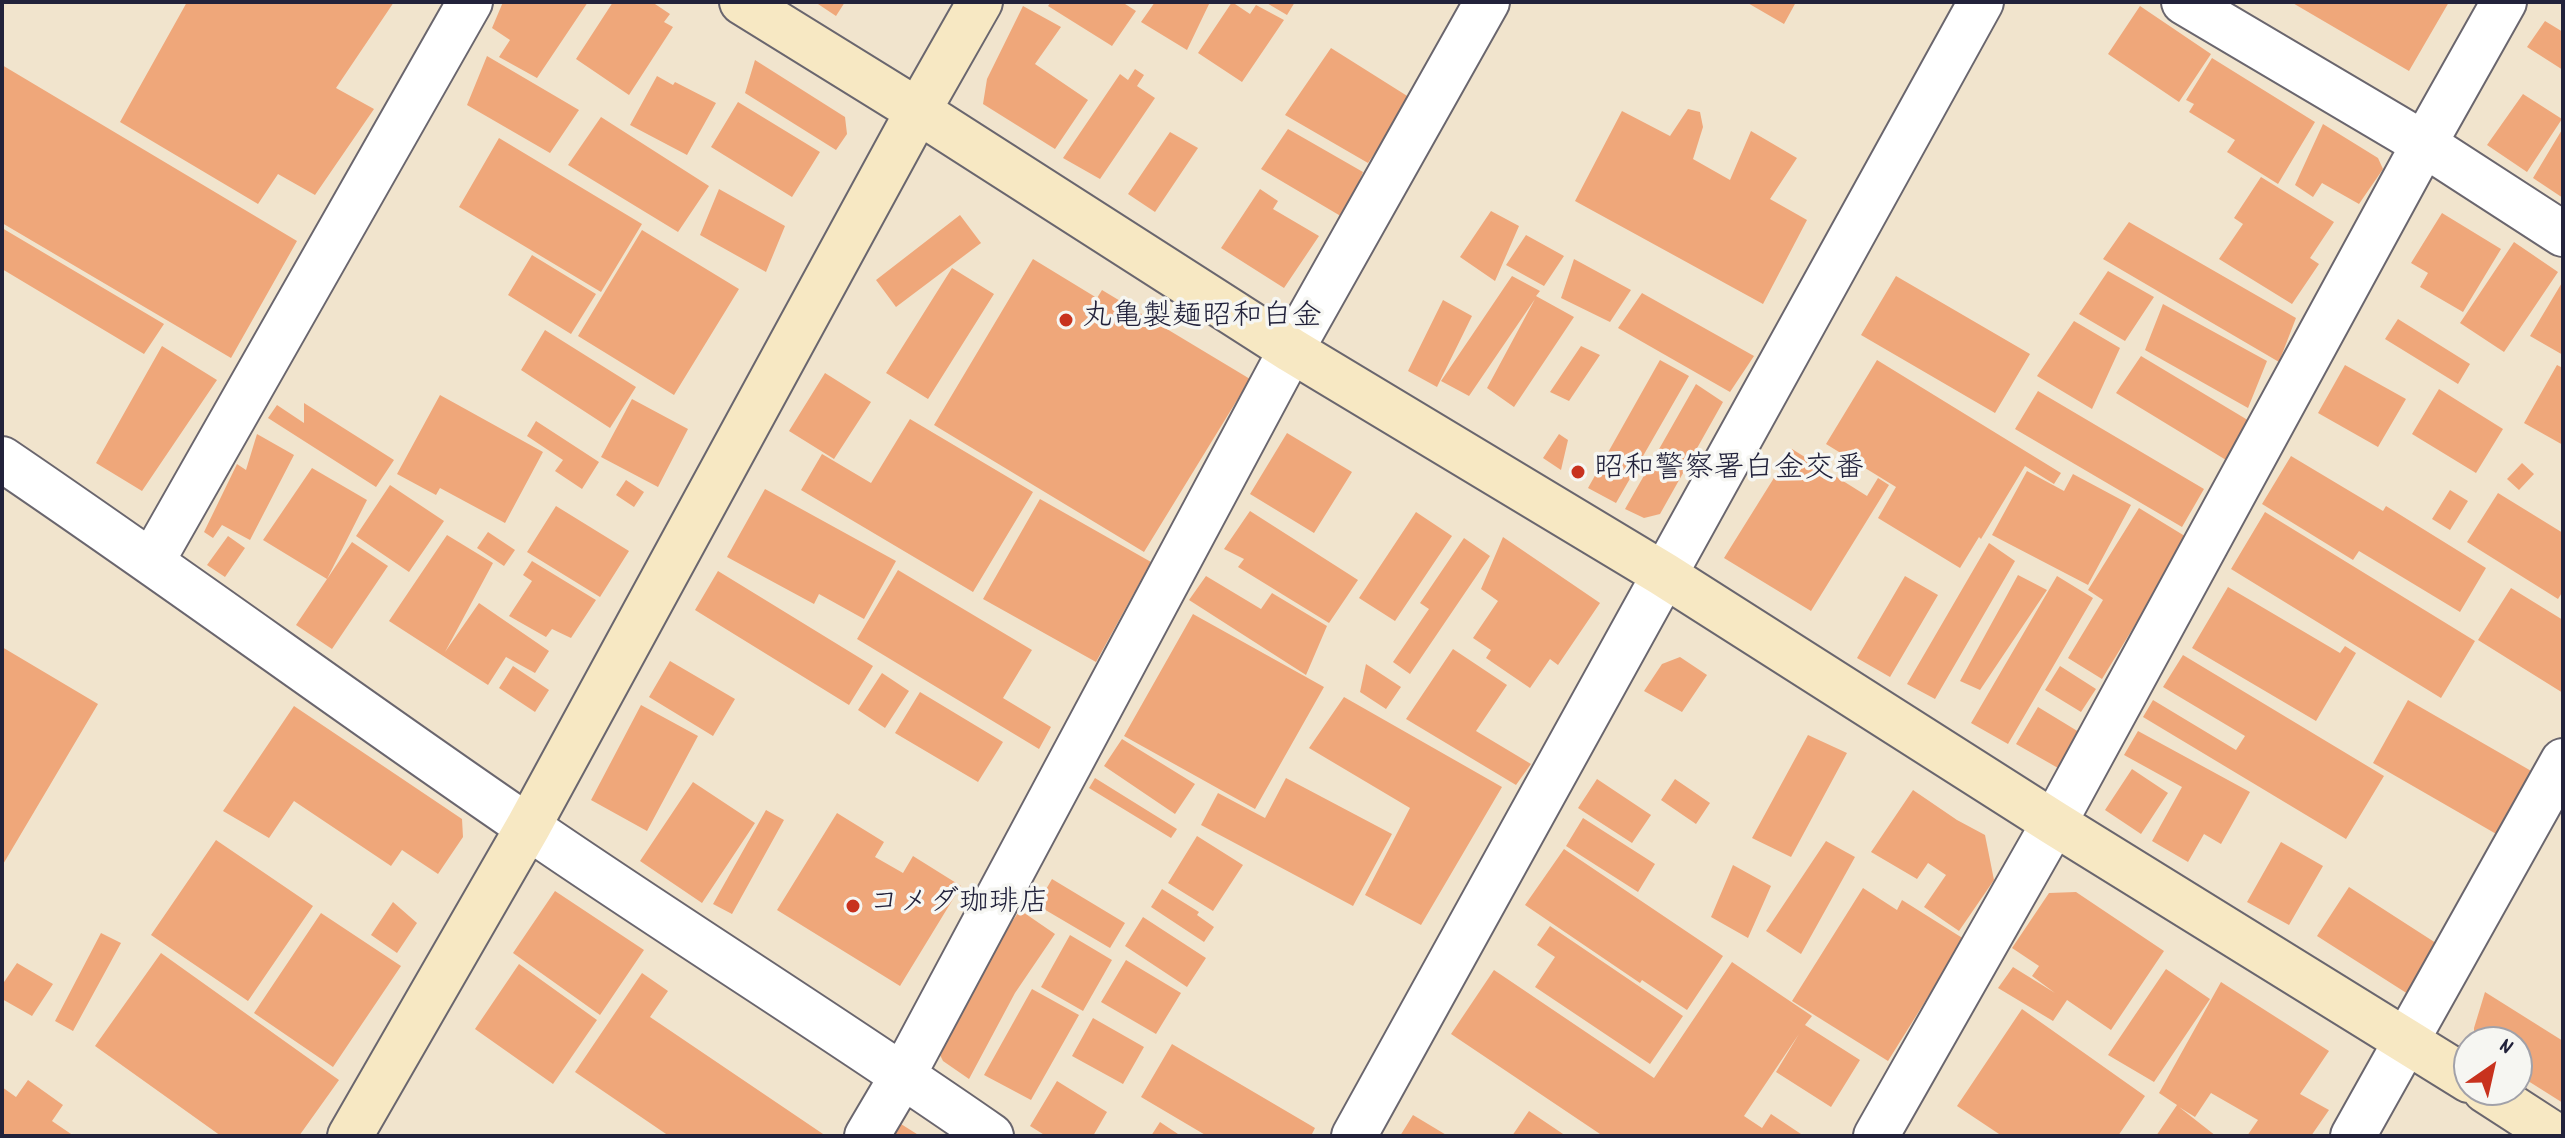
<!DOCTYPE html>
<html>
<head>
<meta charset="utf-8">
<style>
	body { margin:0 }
	#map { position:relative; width:2565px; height:1138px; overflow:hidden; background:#f1e4cd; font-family:Dekko,sans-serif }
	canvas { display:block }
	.frame { position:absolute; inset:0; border:4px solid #22223b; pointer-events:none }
	.north { position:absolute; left:2453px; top:1026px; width:80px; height:80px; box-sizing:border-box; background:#f6f6f2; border:2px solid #a1a1a9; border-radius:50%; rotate:34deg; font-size:22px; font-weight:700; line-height:32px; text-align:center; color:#22223b }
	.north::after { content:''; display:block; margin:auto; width:28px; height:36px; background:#c8321e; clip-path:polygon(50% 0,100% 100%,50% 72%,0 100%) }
</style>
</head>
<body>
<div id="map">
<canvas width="2565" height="1138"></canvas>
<div class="frame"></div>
<div class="north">N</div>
</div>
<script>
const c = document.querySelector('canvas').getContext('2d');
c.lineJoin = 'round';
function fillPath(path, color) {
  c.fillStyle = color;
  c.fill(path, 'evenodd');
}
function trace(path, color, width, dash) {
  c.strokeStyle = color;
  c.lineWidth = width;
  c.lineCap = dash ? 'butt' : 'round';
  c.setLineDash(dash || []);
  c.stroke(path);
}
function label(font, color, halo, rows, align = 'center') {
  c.font = font + ' Dekko,"Klee One",sans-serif';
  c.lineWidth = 7;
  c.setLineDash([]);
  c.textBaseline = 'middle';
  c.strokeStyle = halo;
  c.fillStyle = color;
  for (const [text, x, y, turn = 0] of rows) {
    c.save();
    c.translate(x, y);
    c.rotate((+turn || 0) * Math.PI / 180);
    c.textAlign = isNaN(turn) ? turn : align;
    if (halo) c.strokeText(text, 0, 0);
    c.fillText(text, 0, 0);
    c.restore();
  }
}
fillPath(new Path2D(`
	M187,2H394L336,88L374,109L315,195L278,174L258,204L120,122Z
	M503,2H588L537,78L499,57L510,40L492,28Z
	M613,2H652L670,14L664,22L673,27L629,95L576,59Z
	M815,2H845L836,16Z
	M1051,2H1122L1136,11L1112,46L1048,6Z
	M1155,2H1210L1187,50L1141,22Z
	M1232,2L1250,14L1256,5L1284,20L1242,82L1198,53Z
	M1265,2H1295L1287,15Z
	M1746,2H1796L1784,24Z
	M2291,2H2449L2409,71Z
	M1023,6L1061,27L1035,64L1088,100L1055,149L983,104L987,79Z
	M2140,6L2211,54L2179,102L2108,54Z
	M2545,21L2563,32V70L2527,47Z
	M1331,48L1412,99L1368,163L1285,115Z
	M487,56L579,110L550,153L467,105Z
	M2212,58L2315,122L2278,184L2227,152L2235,140L2189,112L2194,104L2186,100Z
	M755,60L845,117L847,134L836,150L745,93Z
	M2,65L297,241L231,358L2,223Z
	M1135,69L1144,75L1137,86L1155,98L1100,179L1063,158L1120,74L1128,80Z
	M657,76L673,85L675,82L716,103L687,155L630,125Z
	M2523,94L2562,119L2527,172L2487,145Z
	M738,102L820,152L792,197L711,147Z
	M1688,109L1700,112L1703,127L1693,159L1730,180L1751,131L1797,158L1770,199L1807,220L1763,304L1575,201L1622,111L1670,136Z
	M601,117L709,186L678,232L568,165Z
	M2323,124L2378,158L2383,169L2359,204L2322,183L2313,197L2295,185Z
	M2563,128V198L2533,178Z
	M1288,129L1363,172L1344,218L1261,169Z
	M1170,132L1198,148L1155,212L1128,194Z
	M499,138L642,224L601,292L459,207Z
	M2261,177L2334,222L2310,258L2319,264L2292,304L2219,259L2243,224L2234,218Z
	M719,189L785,226L766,272L700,235Z
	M1260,189L1278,201L1273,209L1319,236L1284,288L1221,248Z
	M1491,211L1519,226L1495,281L1460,257Z
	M2442,213L2501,249L2463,312L2420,287L2428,273L2411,263Z
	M960,215L981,243L896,307L876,280Z
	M2129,222L2296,318L2279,362L2103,259Z
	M2,228L164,324L144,354L2,269Z
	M642,230L739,289L674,395L578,336Z
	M1526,235L1564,256L1544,286L1506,265Z
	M2514,242L2558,272L2504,352L2460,323Z
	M532,255L596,294L571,334L508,295Z
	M1033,259L1097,298L1102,290L1250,379L1144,552L934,425Z
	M1574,259L1631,290L1610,322L1561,298Z
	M952,268L994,294L928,399L886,373Z
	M2108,271L2154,297L2125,341L2079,314Z
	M1512,276L1540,291L1536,296L1574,317L1514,407L1487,388L1535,299L1469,396L1441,381Z
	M1896,276L2030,354L1995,413L1861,335Z
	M2563,281V355L2530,336Z
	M1642,293L1754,356L1730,392L1618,328Z
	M1443,300L1472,316L1437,387L1408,371Z
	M2163,304L2267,361L2248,408L2145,350Z
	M2398,319L2470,364L2458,384L2385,339Z
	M2074,321L2120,348L2092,409L2037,376Z
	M545,330L636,387L610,428L521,370Z
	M162,346L217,380L142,491L96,463Z
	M1581,346L1600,355L1569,401L1550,392Z
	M2141,356L2251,422L2226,460L2116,393Z
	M1660,360L1689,376L1616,503L1588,488Z
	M1877,360L2061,473L2054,484L2025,466L1981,539L1979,537L1960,568L1878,518L1896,487L1826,444Z
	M2345,365L2406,399L2378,447L2318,413Z
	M2557,365L2563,368V445L2524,423Z
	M825,373L871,402L834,459L789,431Z
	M1696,384L1723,402L1660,514L1644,518L1625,509Z
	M2439,389L2503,429L2476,473L2412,434Z
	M2038,391L2204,489L2182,527L2015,429Z
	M440,395L543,452L505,523L440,488L436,495L397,474Z
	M632,399L688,429L658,487L601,457Z
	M304,403L394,460L376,487L268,418L277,405L304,423Z
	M910,419L1033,492L973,592L801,490L822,454L871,483Z
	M536,421L599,462L582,489L555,471L563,460L527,436Z
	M1287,433L1352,472L1314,533L1250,494Z
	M257,434L294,455L250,540L222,525L213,538L204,532L237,464L246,470Z
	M1559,434L1568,440L1561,470L1543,458Z
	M1792,449L1867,496L1878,478L1889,485L1811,611L1724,558Z
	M2291,456L2383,511L2386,506L2486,568L2460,612L2359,551L2353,560L2262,504Z
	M2522,463L2534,474L2519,490L2507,479Z
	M312,468L367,500L327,579L263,540Z
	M2027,471L2064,491L2073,474L2131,505L2088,585L1992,535Z
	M626,480L644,492L634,507L616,495Z
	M390,485L444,521L409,572L356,536Z
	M765,489L896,561L864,619L819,594L814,604L727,557Z
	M2450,490L2468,501L2450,530L2432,519Z
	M2498,493L2563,533V591L2558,599L2467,542Z
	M1040,499L1151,562L1096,662L983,599Z
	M556,506L629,551L600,597L527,552Z
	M2139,508L2188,538L2102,679L2068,658L2103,600L2088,590Z
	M1250,511L1358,580L1329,623L1238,567L1244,559L1224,549Z
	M1416,512L1452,536L1395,621L1359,598Z
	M2265,512L2475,641L2441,698L2231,569Z
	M488,532L515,550L504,566L477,548Z
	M447,535L493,563L445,652L479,603L549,651L535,673L506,657L488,685L389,621Z
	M228,536L245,548L225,577L207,565Z
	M1503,537L1600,603L1558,665L1550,659L1530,688L1486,658L1491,650L1473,638L1498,601L1481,589Z
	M1464,538L1490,556L1410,674L1393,662L1429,609L1420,603Z
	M352,542L388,566L332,649L296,625Z
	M1989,543L2015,561L1935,699L1907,684Z
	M532,561L596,600L571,638L552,629L546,637L509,616L532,581L523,575Z
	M898,570L1032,650L1003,698L1051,727L1039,749L857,639Z
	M718,571L873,666L849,705L695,610Z
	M2018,575L2047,590L1980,690L1960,681Z
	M1206,576L1261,609L1272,593L1327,626L1306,675L1189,600Z
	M1905,576L1938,595L1890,677L1857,658Z
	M2057,576L2093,598L2008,744L1971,723Z
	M2228,587L2340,653L2345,646L2356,653L2316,721L2192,648Z
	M2511,588L2563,620V693L2478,640Z
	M1193,614L1324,687L1255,809L1124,736Z
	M2,647L98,704L2,866Z
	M1453,649L1507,685L1476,731L1531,764L1516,785L1406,719Z
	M2183,655L2384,776L2346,839L2143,717L2153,700L2236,750L2245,736L2163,687Z
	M1680,657L1707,675L1682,712L1644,691L1662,664Z
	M670,661L735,699L713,736L649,697Z
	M1366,664L1401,687L1386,709L1360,692Z
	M513,666L549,690L535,712L499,688Z
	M2060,666L2096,689L2081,712L2045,690Z
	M882,673L909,691L885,728L858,710Z
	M920,692L1003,742L978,782L895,733Z
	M1344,697L1502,787L1421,925L1365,895L1410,808L1309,748Z
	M2408,700L2533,772L2498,835L2373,763Z
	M641,705L698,736L647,831L591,800Z
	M294,706L462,819L463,837L438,874L402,850L391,866L294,801L269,838L223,811Z
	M2038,707L2079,732L2058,768L2016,744Z
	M2138,731L2250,792L2221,844L2204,834L2188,862L2152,841L2182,787L2124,755Z
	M1808,735L1847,753L1791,857L1752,838Z
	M1122,739L1195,784L1175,814L1104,766Z
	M2132,769L2168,793L2141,834L2105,810Z
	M1095,778L1177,829L1171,838L1089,788Z
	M1286,778L1392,834L1353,906L1201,825L1218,793L1265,818Z
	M1597,779L1651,815L1632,843L1578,808Z
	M1675,779L1710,803L1696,824L1661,800Z
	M693,782L755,823L702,903L640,861Z
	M1913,790L1957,820L1985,835L1994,880L1959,931L1924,907L1946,875L1928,863L1917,879L1871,852Z
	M766,810L784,820L732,914L713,904Z
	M837,813L884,842L875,857L903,873L913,856L961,886L900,986L777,910Z
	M1583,818L1655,864L1638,892L1566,846Z
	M1197,836L1243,865L1213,911L1168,883Z
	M216,840L313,906L248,1001L151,935Z
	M1826,841L1855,857L1801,954L1766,931Z
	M2281,842L2323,866L2289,925L2247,902Z
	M1564,849L1723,956L1687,1010L1642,980L1640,983L1525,905Z
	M1733,865L1771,886L1748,938L1711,917Z
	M1052,879L1125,923L1110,948L1037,905Z
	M2349,887L2439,945L2408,994L2317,936Z
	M1863,888L1897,910L1902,900L1964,939L1888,1061L1792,1001Z
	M1162,889L1199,912L1197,915L1214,927L1204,942L1151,907Z
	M555,891L644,950L600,1015L513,953Z
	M2076,892L2164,951L2111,1030L2067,1000L2053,1021L1998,988L2013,967L2055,993L2032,976L2039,966L2012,948L2049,893Z
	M393,902L417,923L397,953L371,935Z
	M1020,910L1055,934L1015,993L969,1079L943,1061L932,1039Z
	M321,913L401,966L333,1067L254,1013Z
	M1143,917L1206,958L1187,987L1125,946Z
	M1550,926L1683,1016L1650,1064L1535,987L1555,957L1537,945Z
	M101,933L121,943L73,1031L55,1021Z
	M1070,935L1112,960L1083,1011L1041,987Z
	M161,953L339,1080L299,1136H221L95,1046Z
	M1126,960L1181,993L1156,1034L1101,1002Z
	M1732,962L1812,1016L1805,1025L1860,1060L1831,1107L1776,1072L1799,1034L1744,1116L1762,1128L1771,1114L1804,1136H1603L1451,1034L1494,970L1654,1078Z
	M17,963L53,984L32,1016L2,999V985Z
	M519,964L597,1020L553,1084L475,1029Z
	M2166,969L2210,999L2154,1082L2108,1055Z
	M642,973L668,991L650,1017L826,1136H669L575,1072Z
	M2221,982L2329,1051L2300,1094L2329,1110L2311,1136H2247L2258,1120L2211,1093L2195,1117L2179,1107L2216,1136H2156L2177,1105L2159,1093Z
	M1032,989L1079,1015L1031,1100L984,1075Z
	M2485,992L2563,1041V1103L2517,1074V1042H2474V1028Z
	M2022,1009L2145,1096L2118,1136H2002L1957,1106Z
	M1093,1018L1144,1047L1123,1084L1072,1056Z
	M1172,1044L1315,1128L1311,1136H1207L1141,1097Z
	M28,1080L63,1105L52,1121L74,1136H2V1087L16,1097Z
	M1057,1081L1107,1112L1093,1136H1046L1030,1126Z
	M1529,1111L1566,1136H1512Z
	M1413,1115L1448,1136H1400Z
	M1160,1122L1181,1136H1151Z
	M901,1124L920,1136H892Z`), '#efa77a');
const street = new Path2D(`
	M2184,2L2424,144L2563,234
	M2,459C179,579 351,706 528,827C681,932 839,1030 991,1136
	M152,561L470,2
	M867,1136L903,1075L1291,350L1487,2
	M1354,1136L1981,2
	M1876,1136L2054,823L2424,144L2504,2
	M2353,1136L2563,761`);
const secondary = new Path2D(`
	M742,2L918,111L1291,350L1663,574L2054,823L2469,1080
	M2485,1090L2556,1136
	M350,1136L528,827L918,111L980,2`);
trace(street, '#6a666e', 48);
trace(secondary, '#6a666e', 48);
trace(street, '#fff', 44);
trace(secondary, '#f7e8c3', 44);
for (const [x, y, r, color] of [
	[1066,320,8,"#c8321e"],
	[1578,472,8,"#c8321e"],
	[853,906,8,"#c8321e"]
]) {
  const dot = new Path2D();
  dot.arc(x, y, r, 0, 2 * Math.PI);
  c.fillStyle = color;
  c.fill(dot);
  trace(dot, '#f6f6f2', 3);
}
label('30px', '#22223b', '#f6f6f2', [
	["丸亀製麺昭和白金",1082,320],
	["昭和警察署白金交番",1594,472],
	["コメダ珈琲店",869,906]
], 'left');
</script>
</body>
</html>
